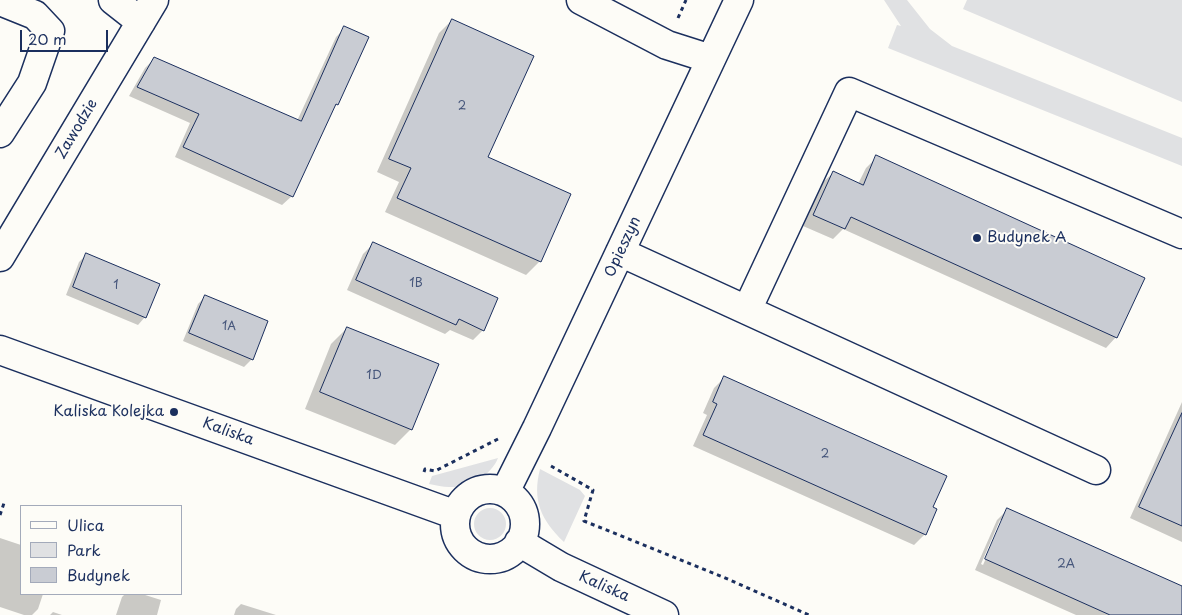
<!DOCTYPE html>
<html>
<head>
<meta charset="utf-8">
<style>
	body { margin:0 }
	#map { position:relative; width:1182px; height:615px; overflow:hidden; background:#fdfcf7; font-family:"Playpen Sans",sans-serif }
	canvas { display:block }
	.legend { position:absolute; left:20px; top:505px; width:162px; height:90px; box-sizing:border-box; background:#fdfcf7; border:1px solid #a3aaba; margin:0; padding:6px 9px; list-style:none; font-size:15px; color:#1b2f5e }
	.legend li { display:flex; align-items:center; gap:10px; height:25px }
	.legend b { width:25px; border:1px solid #a3aaba }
	.scale { position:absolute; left:20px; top:30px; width:88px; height:22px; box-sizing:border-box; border:2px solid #1b2f5e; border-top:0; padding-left:6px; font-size:15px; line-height:18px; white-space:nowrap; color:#1b2f5e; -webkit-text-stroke:4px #fdfcf7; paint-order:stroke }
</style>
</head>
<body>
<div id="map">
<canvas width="1182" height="615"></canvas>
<ul class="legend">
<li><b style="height:6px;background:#fdfcf7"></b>Ulica</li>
<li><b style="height:14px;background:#e0e1e3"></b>Park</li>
<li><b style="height:14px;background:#c9ccd3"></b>Budynek</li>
</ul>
<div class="scale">20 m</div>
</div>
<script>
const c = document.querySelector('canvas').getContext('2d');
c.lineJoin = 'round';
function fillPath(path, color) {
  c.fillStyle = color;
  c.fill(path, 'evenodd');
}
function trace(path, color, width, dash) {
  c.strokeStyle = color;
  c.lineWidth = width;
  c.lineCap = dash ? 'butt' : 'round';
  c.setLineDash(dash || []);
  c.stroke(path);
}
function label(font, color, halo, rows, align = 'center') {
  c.font = font + ' "Playpen Sans",sans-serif';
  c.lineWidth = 4;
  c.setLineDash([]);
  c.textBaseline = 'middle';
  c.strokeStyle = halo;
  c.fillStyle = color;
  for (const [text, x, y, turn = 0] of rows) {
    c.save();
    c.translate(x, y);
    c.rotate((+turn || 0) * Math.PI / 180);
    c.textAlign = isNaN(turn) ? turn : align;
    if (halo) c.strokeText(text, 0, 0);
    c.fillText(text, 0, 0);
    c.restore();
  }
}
fillPath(new Path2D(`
	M884,0H907L930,29L952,46L1182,138V166L888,48L897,25L901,26Z
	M967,0H1182V102L963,9Z
	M498,458C491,476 468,488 449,487C443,487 436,485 429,484L432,476Z
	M540,469L580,490L585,496L564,542C541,520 532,500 540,469Z
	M474 524a16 16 0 1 1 32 0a16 16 0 1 1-32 0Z`), '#e0e1e3');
fillPath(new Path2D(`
	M452,20L487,158L569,195L539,262L526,275L385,212L399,182L377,172L439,33Z
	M345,28L337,104L333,108L292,196L282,205L175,157L190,123L129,96L145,68L154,59L297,121L336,37Z
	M877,157L1116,337L1106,348L843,229L833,239L803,226L822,183L833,173L858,184L866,168Z
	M373,244L483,330L473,340L450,330L445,334L347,290L363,254Z
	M86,255L145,317L138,325L66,295L79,262Z
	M206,296L252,359L244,367L183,341L198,304Z
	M347,328L411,429L395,445L305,409L331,344Z
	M724,378L931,508L925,534L914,545L693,446L707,415L703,413L714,388Z
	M1182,402V542L1130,518Z
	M1008,509L1182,588V615H1076L975,570L997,520ZM1000,520H1003L983,565L981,564Z
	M0,538L21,545V594H43L38,609L32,615H24L0,607Z
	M125,594H142L161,600L157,615H116L122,597Z
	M241,604L276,615H234L236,609Z
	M53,612L62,615H50Z`), '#0003');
const building = new Path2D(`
	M452,19L534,56L488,157L571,194L541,262L397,198L411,168L389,159Z
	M344,26L369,37L338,105L336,104L293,197L183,147L199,114L137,87L154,57L301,121Z
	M876,155L1145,278L1117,338L851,217L845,229L813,215L833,171L863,185Z
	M373,242L498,298L484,331L459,319L456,325L356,280Z
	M86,253L160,284L146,318L73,287Z
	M205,295L268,321L253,360L189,333Z
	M347,327L439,364L412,430L320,392Z
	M724,376L947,476L933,507L937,509L926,535L703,435L717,404L713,402Z
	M1182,413V526L1139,507Z
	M1007,508L1182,586V615H1110L985,559Z`);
fillPath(building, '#c9ccd3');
trace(building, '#1b2f5e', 1);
const minor = new Path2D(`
	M113,0L141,22
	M581,0L667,45L711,59
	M0,1L35,15L50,31L32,83L0,133
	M620,252L1096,470
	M0,257L154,0
	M747,310L849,92L1182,234
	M0,350L456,515
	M455 524a35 35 0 1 1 70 0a35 35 0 1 1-70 0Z
	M505,492L537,428L739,0
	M519,542L561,567L664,615`);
trace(minor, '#1b2f5e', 31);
trace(new Path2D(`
	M678,18L686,0
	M551,466L593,490L584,521L723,577L809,615
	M424,472L425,469L435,471L498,439
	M0,515L4,503`), '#1b2f5e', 3, [4, 4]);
trace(minor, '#fdfcf7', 28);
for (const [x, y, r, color] of [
	[977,238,5,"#1b2f5e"],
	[174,412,5,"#1b2f5e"]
]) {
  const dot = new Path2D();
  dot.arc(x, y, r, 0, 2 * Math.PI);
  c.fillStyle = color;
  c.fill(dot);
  trace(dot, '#fdfcf7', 2);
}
label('12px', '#46567b', null, [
	["2",462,107],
	["1B",416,284],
	["1",116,286],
	["1A",229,327],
	["1D",374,376],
	["2",825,455],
	["2A",1066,565]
]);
label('15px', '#1b2f5e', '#fdfcf7', [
	["Zawodzie",77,129,-59],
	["Opieszyn",623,247,-65],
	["Kaliska",228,432,20],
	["Kaliska",604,587,24]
]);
label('15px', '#1b2f5e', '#fdfcf7', [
	["Budynek A",987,238],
	["Kaliska Kolejka",164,412,"right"]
], 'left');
</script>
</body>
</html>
